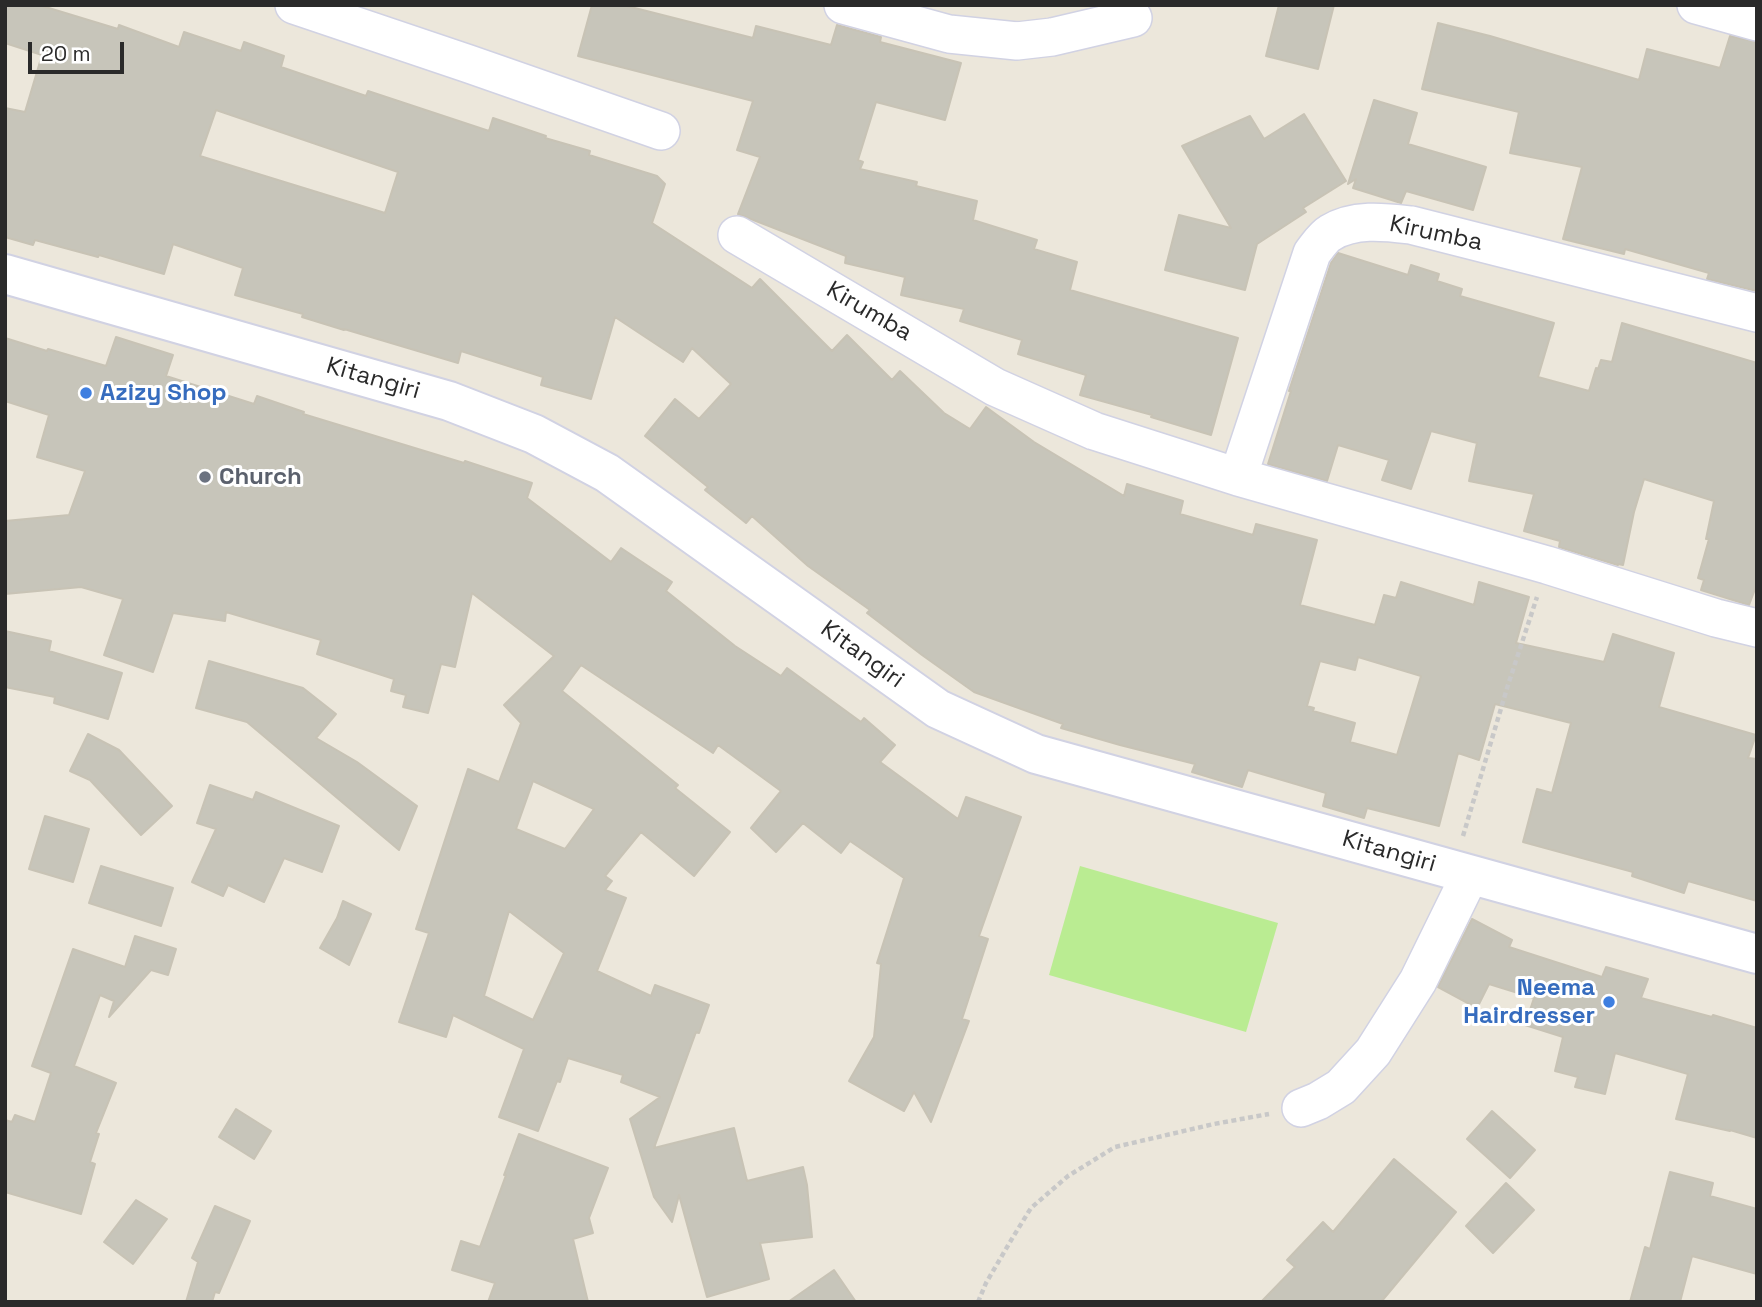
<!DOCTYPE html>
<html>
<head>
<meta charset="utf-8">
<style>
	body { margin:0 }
	#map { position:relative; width:1762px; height:1307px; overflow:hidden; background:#ece7db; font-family:"Space Grotesk",sans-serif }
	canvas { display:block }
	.frame { position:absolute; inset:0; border:7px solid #2a2a2a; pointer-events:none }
	.scale { position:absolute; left:28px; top:42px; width:96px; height:32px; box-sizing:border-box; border:4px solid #2a2a2a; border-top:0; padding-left:9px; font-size:21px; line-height:24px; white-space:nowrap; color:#2a2a2a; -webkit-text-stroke:5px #fff; paint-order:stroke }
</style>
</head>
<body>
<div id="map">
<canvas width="1762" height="1307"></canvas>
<div class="frame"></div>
<div class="scale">20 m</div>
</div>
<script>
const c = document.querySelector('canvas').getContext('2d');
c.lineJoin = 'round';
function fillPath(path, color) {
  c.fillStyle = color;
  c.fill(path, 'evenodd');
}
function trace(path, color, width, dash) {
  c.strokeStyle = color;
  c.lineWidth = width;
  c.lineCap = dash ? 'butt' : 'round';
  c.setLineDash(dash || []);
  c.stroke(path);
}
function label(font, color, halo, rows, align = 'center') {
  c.font = font + ' "Space Grotesk",sans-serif';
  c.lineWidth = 6;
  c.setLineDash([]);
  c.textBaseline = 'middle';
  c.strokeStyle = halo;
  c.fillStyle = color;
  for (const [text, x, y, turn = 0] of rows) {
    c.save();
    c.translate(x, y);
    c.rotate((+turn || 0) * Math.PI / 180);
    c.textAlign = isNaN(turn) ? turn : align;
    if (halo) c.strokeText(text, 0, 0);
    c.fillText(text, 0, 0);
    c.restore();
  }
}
fillPath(new Path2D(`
	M1080,866L1278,923L1246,1032L1049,975Z`), '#baec92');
const building = new Path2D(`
	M5,5H39L118,29L119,25L179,47L184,32L241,51L244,42L284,56L281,67L366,96L368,91L489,131L493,118L546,136L545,138L590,151L589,155L657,176L665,184L652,223L752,288L760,279L832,351L847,335L892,380L900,371L944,413L970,429L986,407L1034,442L1124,496L1127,484L1183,501L1180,514L1253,535L1256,524L1317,540L1300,605L1375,625L1384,595L1396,598L1401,582L1474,605L1479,582L1529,597L1516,643L1604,662L1613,634L1674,653L1659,707L1756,735L1748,758L1757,759V901L1688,881L1684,893L1632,876L1633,872L1523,842L1537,789L1552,793L1571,723L1495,704L1479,760L1458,753L1439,826L1367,808L1364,818L1323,806L1326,793L1248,770L1242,787L1192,772L1195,764L1120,745L1061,728L1063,724L974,692L922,655L867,613L870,610L808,566L752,516L746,523L705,490L708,487L645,436L675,399L699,419L731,384L692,348L683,362L615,317L591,399L541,385L543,377L461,351L458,363L344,329V330L302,317L303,314L235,295L243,268L173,244L164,274L99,255L98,257L35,240L33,245L5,237V108L25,112L42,55L5,43ZM216,110L398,172L385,213L200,156ZM1358,657L1421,676L1397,755L1350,742L1355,723L1313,711L1314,708L1307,706L1320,661L1355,670Z
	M592,5H623L753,38L756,26L831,45L837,25L881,37L880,42L961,63L945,120L876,102L858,160L863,162L860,169L917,182L916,186L977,201L973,220L1037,240L1034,249L1077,262L1070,290L1238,338L1211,435L1151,417L1152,415L1080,395L1086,375L1018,354L1022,340L960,321L964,309L901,295L905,277L845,263L846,256L738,214L760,157L737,150L753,101L578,56Z
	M1279,5H1334L1318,69L1266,56Z
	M1438,23L1490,36L1639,80L1647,49L1720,68L1730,36L1757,42V291L1707,279L1709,273L1625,249L1624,254L1563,239L1582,167L1510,153L1519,112L1422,89Z
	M1374,100L1417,113L1408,144L1486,167L1473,210L1406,191L1401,203L1353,188L1356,179L1348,184Z
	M1304,114L1346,181L1303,208L1306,212L1257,244L1245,290L1165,270L1179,215L1231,228L1182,146L1250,116L1264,139Z
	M1338,253L1408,275L1411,265L1439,274L1437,281L1462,289L1460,296L1554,323L1538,377L1589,391L1596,368L1598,369L1601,360L1612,362L1622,323L1757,363V584L1749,605L1701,590L1704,580L1698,578L1709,539H1706L1714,501L1644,479L1634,512L1623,565L1618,564V565L1559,547L1560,541L1524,531L1534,494L1469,481L1477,443L1431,431L1411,489L1382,480L1389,460L1338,445L1327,481L1268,464L1291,391H1289L1331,263Z
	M116,337L173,355L166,376L254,404L257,396L304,412L303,414L464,463L465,461L532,483L527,498L611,562L621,548L672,582L666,591L735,646L781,676L787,668L861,722L864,718L895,745L880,762L958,819L966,797L1021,817L979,936L988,939L962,1019L969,1021L931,1122L914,1092L904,1111L849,1081L874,1037L881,964L877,963L904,878L850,841L841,853L803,823L776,852L751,828L781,791L718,745L713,753L581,665L562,691L678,785L675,788L730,832L694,876L641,832L605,876L612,881L605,890L626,898L597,971L651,996L655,985L709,1005L699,1033L696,1032L654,1148L734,1128L747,1181L803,1167L807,1185L812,1237L760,1243L769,1279L707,1297L679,1195L672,1222L654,1197L630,1119L660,1097L621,1082L623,1075L568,1058L560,1082L557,1081L538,1131L499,1117L524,1049L453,1015L446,1037L399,1022L429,933L416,929L468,769L499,782L521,723L504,705L554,656L472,593L455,667L441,664L428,713L403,707L406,695L391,691L394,679L317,654L321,640L226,612L225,621L173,613L153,672L104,655L123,599L81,587L5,594V521L69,515L85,471L37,457L49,415L5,401V338L47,351L48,349L106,366ZM533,781L594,809L565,849L516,829ZM509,911L564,953L533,1020L484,996Z
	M5,631L51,641L49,651L122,673L108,719L54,703L55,697L5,687Z
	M209,661L303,688L336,714L316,738L357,762L417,806L399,850L247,722L196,708Z
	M88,734L119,750L172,806L141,835L90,780L70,771Z
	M210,785L253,800L256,792L339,826L322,872L284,858L264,902L228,885L223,896L192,882L216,829L197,823Z
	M45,816L89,829L73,882L29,869Z
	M101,866L173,888L161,926L89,903Z
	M343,901L371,914L349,965L320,948L337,918Z
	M1472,919L1512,940L1509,947L1602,977L1606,967L1648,979L1641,998L1712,1017L1713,1015L1757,1028V1138L1730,1130V1131L1676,1119L1688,1074L1615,1053L1605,1094L1575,1087L1578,1077L1555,1071L1563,1037L1525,1025L1534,998L1489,984L1477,1008L1438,987Z
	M135,936L176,949L168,975L151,970L109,1017L114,1001L100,995L74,1066L116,1083L96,1133L99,1134L90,1162L95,1164L81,1214L5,1192V1120L12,1122L15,1115L35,1122L51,1073L32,1066L73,949L125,967Z
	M236,1109L271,1131L254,1159L219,1137Z
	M1492,1111L1535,1150L1510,1178L1467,1139Z
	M519,1134L608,1168L589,1218L593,1233L573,1239L588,1302H488L495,1283L452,1270L461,1241L480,1247L506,1175H504Z
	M1394,1159L1456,1212L1381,1302H1261L1295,1267L1287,1260L1323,1222L1333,1232Z
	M1670,1172L1713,1183L1710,1196L1757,1209V1274L1692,1256L1680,1302H1630L1645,1247L1650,1249Z
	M1506,1183L1534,1210L1493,1253L1466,1226Z
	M136,1200L167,1219L133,1264L104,1242Z
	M215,1206L250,1221L219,1293L215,1292L212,1302H186L198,1262L192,1258Z
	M834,1270L856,1302H788Z`);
fillPath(building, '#c7c5ba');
trace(building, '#c8c3b5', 2);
const minor = new Path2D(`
	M294,5L469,64L661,131
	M843,5L949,34L1017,41L1052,37L1133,18
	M1696,5L1757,22
	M737,235L995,387L1094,431L1238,477L1547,565L1716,618L1757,628
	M1238,477L1312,253C1317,247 1323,237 1330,233C1354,218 1385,222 1411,225L1757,313
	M1301,1108L1318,1101L1341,1087L1373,1052L1418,981L1470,875`);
const secondary = new Path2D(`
	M5,274L449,401L534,434L607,473L938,709L1036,754L1757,954`);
trace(minor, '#d1d2e3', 40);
trace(secondary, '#d1d2e3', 42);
trace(new Path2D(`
	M1463,836L1508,685L1537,597
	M978,1302L986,1283L1013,1237L1031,1208L1068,1176L1115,1147L1214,1124L1269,1114`), '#c8c8c8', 4.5, [5, 3.5]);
trace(minor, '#fff', 37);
trace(secondary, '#fff', 38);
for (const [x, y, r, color] of [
	[86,393,7,"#3f7fe0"],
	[205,477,7,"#6b7280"],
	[1609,1002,7,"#3f7fe0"]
]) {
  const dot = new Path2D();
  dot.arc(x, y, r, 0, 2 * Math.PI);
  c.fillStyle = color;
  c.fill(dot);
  trace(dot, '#fff', 2.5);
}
label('24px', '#2a2a2a', '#fff', [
	["Kirumba",1436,234,12],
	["Kirumba",869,312,30],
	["Kitangiri",373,379,16],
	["Kitangiri",862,655,36],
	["Kitangiri",1389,852,16]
]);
label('bold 24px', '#366cbe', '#fff', [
	["Azizy Shop",100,393],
	["Neema",1595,988,"right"],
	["Hairdresser",1595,1016,"right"]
], 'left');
label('bold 24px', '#5b616d', '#fff', [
	["Church",219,477]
], 'left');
</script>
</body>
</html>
